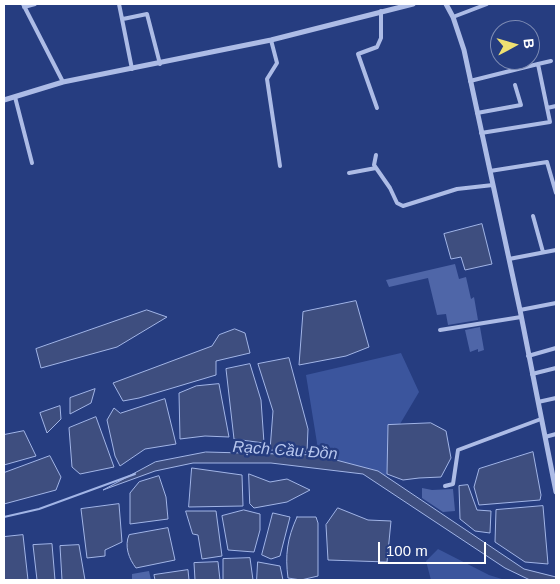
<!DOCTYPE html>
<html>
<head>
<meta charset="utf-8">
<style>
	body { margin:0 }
	#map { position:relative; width:560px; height:584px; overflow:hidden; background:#263d80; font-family:Arial,sans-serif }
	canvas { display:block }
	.frame { position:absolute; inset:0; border:5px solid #fff; pointer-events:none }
	.north { position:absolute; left:490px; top:20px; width:50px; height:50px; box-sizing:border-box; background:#263d80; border:1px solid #7d8bb3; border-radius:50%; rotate:84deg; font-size:14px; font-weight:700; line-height:20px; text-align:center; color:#fff }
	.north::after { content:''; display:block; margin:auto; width:18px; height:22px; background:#efe172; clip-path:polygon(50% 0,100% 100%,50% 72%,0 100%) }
	.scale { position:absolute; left:378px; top:542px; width:108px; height:22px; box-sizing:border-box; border:2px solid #fff; border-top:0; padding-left:6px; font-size:15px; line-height:18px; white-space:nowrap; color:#fff; -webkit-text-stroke:4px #263d80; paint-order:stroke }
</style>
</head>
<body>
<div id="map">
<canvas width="560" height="584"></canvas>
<div class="frame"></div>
<div class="north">B</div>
<div class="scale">100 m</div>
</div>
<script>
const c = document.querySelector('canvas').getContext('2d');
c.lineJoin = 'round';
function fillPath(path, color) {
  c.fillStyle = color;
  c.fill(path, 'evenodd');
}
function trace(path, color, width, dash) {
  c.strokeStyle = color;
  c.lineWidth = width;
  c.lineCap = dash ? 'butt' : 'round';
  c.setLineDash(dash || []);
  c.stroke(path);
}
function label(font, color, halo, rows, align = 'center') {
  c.font = font + ' Arial,sans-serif';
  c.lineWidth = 5;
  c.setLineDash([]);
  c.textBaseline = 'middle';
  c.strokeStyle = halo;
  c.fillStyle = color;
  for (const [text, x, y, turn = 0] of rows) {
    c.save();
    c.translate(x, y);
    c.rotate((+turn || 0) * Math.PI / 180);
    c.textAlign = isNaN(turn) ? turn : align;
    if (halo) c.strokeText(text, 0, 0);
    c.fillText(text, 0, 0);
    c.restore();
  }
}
fillPath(new Path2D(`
	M401,353L419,392L400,424L388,426L387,474L386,476L378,471L315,455L317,443L306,375Z
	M438,549L489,575L505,580H431L426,561Z`), '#3b559d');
const water = new Path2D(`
	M482,224L492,264L465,270L461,257L451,259L444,234Z
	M356,301L369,347L346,356L299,365L303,312Z
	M147,310L167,317L117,347L41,368L36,349Z
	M235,329L245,333L250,353L216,361V375L139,398L123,401L113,383L212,346L219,335Z
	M289,358L308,429L307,452L270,450L273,411L258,364Z
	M250,364L261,400L264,443L234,439L226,369Z
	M219,384L229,437L205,436L180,439L179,393L196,386Z
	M95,389L91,403L70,414V398Z
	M165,399L176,444L145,449L120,466L115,456L107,420L114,408L120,413Z
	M60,406L61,419L47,433L40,413Z
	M96,417L114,467L80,474L72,467L69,428Z
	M431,423L446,431L451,458L441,477L419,478L403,480L387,474L388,425Z
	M24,431L36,456L4,465V435Z
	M206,452L317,455L378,471L524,569L556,577V580H530L505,568L363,474L271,463H193L155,471L103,490L155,462Z
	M533,452L541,495L540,500L479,505L474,487L479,469Z
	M50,456L61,477L56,490L4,504V473Z
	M192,468L242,475L243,506L189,507Z
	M249,474L270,482L287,479L310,490L287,502L254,508L250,504Z
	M159,476L166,497L168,519L130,524V493L139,482Z
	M468,485L477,510L491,511L490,533L475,531L460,519L459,486Z
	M119,504L122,542L105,550V556L87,558L81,509Z
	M543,506L548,564L525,562L495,542L496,510Z
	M338,508L368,520L391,521L387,562L328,560L326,525Z
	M244,510L260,514V530L254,552L228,550L222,516Z
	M186,511H216L222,556L202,559L198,535L193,534Z
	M273,513L290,517L280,556L271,559L262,555Z
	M297,517H316L318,523V576L301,580L288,578C285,555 287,539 297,517Z
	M168,528L175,560L136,568C129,559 124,546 129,535Z
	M23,535L28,580H4V537Z
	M52,544L55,580H37L33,545Z
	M79,545L85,580H62L60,546Z
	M250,558L253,580H223V559Z
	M218,562L220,580H195L194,563Z
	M258,562L280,566L283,580H257Z
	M188,570L189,580H155L154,575Z`);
fillPath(water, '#3e4e7f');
trace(water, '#a2b5e6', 1);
trace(new Path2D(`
	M4,517L39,509L135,474`), '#a2b5e6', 2);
fillPath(new Path2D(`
	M455,264L459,279L466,277L471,299L474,297L478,320L448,325L446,314L437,315L428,278L389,287L386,280Z
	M480,327L484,350L478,352V349L470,352L465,330Z
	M422,488L432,490L453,489L455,511L443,512L422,498Z
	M149,571L151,580H132V574Z`), '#4f66a8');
trace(new Path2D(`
	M23,4L63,82
	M119,4L132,69
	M24,7L35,4
	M453,17L487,4
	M123,19L147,14L160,64
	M271,40L277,63L267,79L280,166
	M470,81L538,64
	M15,97L32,163
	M377,108L358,54L377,47L381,38V11
	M547,108L556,106
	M477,113L521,105L515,85
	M481,133L550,122L538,64L551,61
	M376,155L374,165L390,188L397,203L403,206L457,189L493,185
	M490,171L547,162L556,193
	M349,173L376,168
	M533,216L543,252
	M509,259L556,250
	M520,310L556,303
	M440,330L521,317
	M528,356L556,348
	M532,374L556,368
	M538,402L556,398
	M545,437L556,434
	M445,486L453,484L458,450L541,419`), '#adbce6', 4);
trace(new Path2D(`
	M446,4L453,17L464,50L520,310L556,492
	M4,100L63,82L271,40L413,4`), '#adbce6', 5);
label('italic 16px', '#b8c7ee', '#263d80', [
	["Rạch Cầu Đồn",285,451,4]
]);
</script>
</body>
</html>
